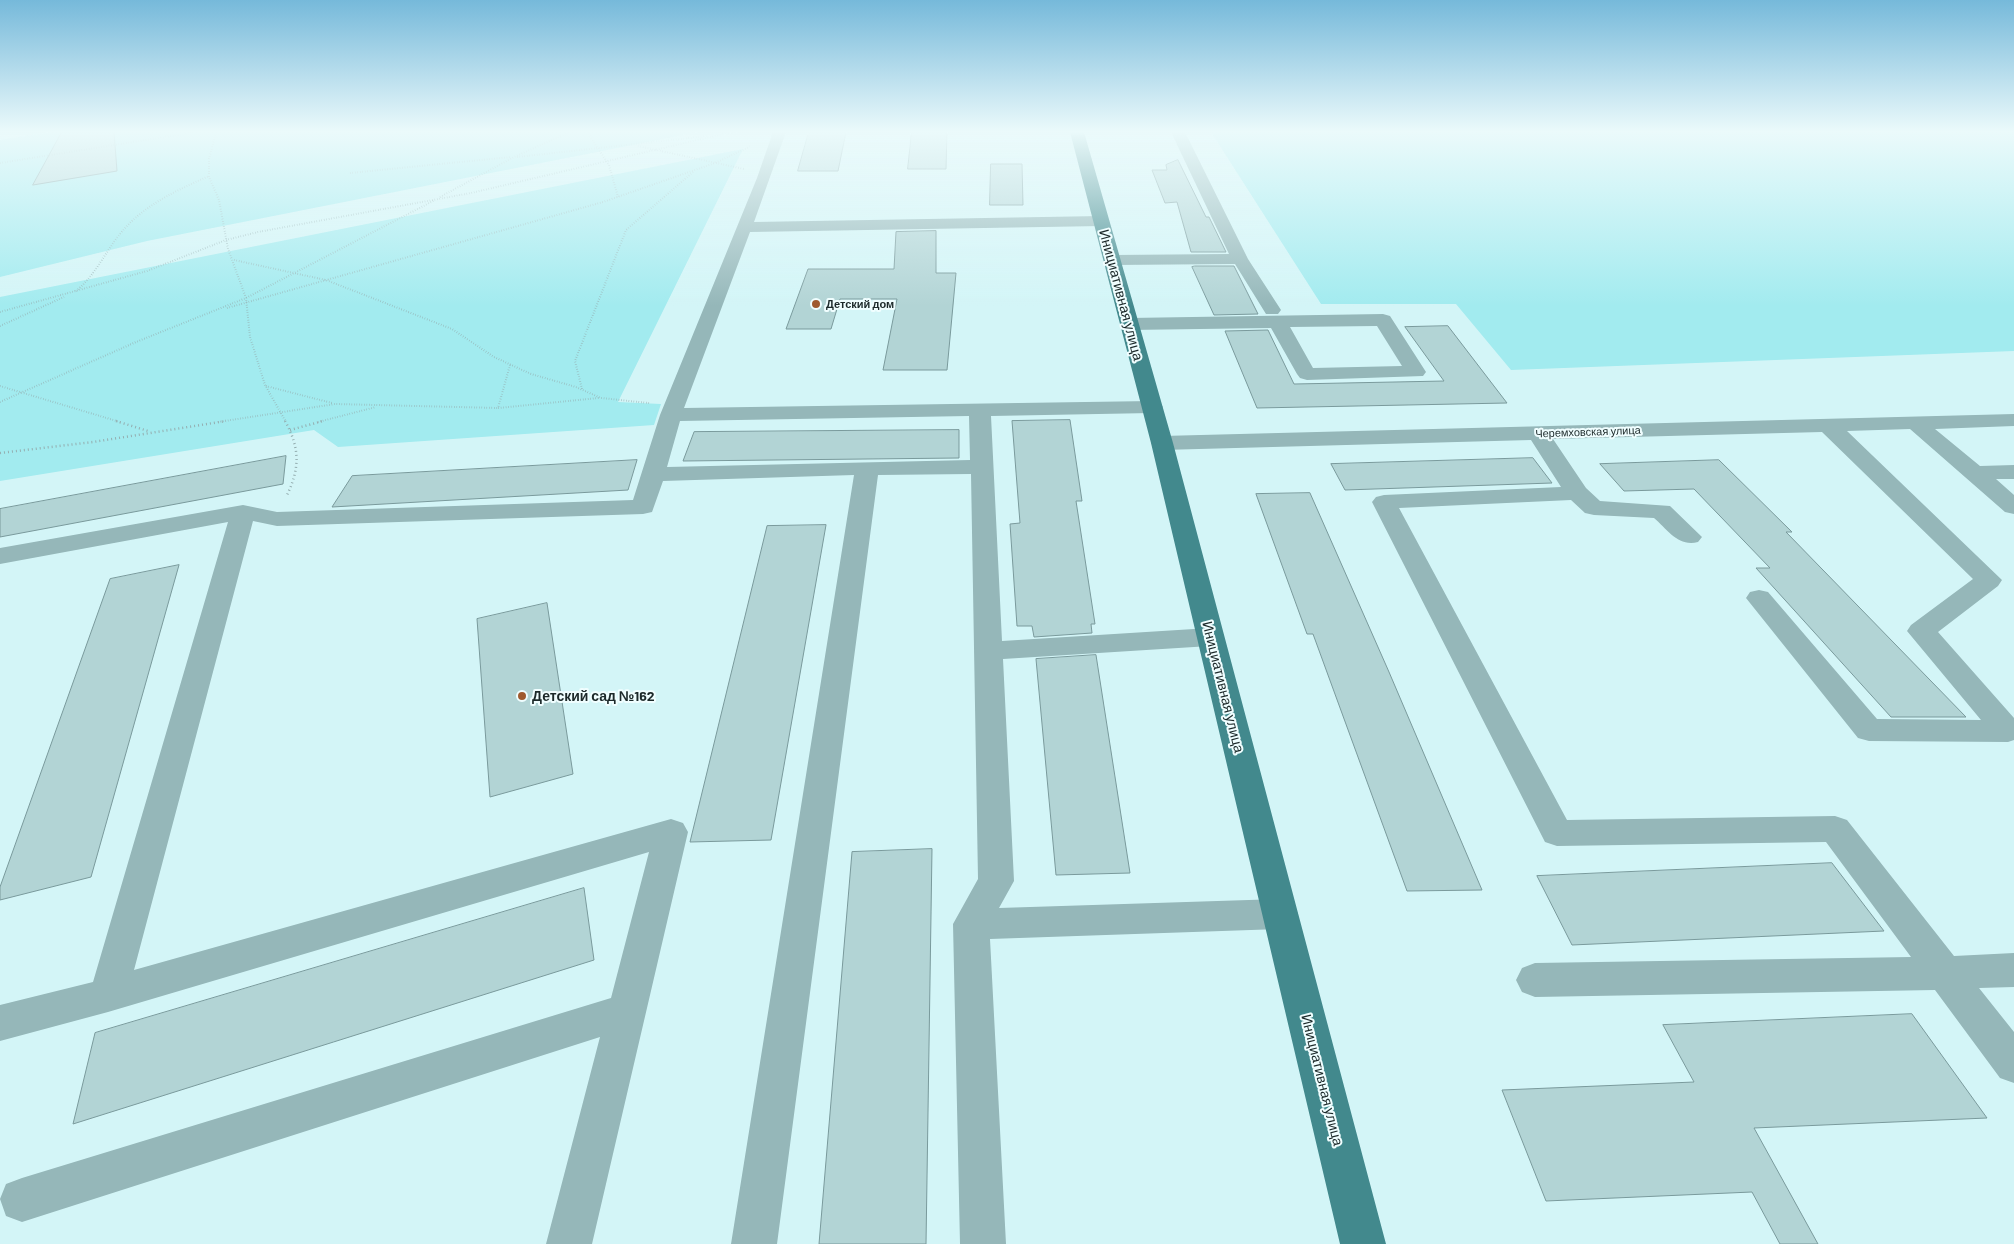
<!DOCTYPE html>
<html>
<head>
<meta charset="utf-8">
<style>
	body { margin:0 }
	canvas { display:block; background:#d3f5f7 }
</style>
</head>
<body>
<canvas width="2014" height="1244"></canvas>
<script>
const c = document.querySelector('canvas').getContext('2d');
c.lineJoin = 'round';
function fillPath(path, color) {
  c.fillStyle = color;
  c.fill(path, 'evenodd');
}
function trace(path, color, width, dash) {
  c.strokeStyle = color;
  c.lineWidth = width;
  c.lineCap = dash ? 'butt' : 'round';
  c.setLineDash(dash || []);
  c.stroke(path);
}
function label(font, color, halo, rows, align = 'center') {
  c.font = font + ' Barlow,sans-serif';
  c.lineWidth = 4;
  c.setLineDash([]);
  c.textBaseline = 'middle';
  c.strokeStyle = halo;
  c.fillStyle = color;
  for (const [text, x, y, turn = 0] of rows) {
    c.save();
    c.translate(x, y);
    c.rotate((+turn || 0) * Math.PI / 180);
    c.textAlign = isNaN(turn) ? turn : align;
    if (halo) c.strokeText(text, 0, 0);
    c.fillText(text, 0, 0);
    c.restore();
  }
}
fillPath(new Path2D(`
	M50,132H698L147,241L0,277V140Z
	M1211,132H2014V351L1511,370L1456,304H1321Z
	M743,149L618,402L661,404L654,425L338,447L314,430L0,481V297Z`), '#a2ebef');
const building = new Path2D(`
	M62,132H114L117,171L33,185Z
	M809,132H846L838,171H798Z
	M912,132H947L946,169H908Z
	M1178,160L1206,217H1209L1226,252H1191L1177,202L1165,203L1152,170H1167L1166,165Z
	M991,164H1022L1023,205H990Z
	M936,231V273H956L947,370H883L897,299H840L831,329H786L808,269H894L896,232Z
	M1195,266H1234L1258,314L1214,315L1192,267Z
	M1448,326L1507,403L1257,408L1225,331L1268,330L1294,384L1444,381L1405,327Z
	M1070,420L1082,501H1076L1095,624H1091L1092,633L1034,637L1032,626H1017L1010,524L1020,523L1012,421Z
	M959,430V458L683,461L694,432Z
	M286,456L283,484L0,537V509Z
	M1533,458L1552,483L1345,490L1331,464Z
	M637,460L628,490L332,507L352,476Z
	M1719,460L1792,532H1786L1966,717H1891L1756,568H1770L1694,489L1624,491L1600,464Z
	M1310,493L1389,672L1482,890L1407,891L1313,634H1307L1256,494Z
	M826,525L771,840L690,842L767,526Z
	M179,565L91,877L0,900V887L110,579Z
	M547,603L573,774L490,797L477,619Z
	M1096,655L1130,873L1056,875L1036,659Z
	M932,849L926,1244H819L852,852Z
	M1832,863L1884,931L1572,945L1537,876Z
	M584,888L594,960L73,1124L95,1033Z
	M1912,1014L1987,1118L1754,1128L1818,1244H1780L1752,1192L1546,1201L1502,1090L1694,1082L1663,1025Z`);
fillPath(building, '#b2d4d5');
trace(building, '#7a9a9c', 1);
trace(new Path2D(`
	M216,132L209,159V177L219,200L228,249L246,298L250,337L265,385L286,422
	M587,132L609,165L618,197
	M726,134L738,132
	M638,146L744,169
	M517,157L707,136
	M0,163L196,132
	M350,173L511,157
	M440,197L514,157L570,132
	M234,260L326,280L452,329L494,357L531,374L576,387L601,398L649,403
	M76,291C98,273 107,247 126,227C148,203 180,189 209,176
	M227,308L603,202L715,163L751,146
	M0,312L147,271L226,240L258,232L471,193L727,133
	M0,326L64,297
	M510,365L498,408L599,398
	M0,386L120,422
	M266,386L332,403
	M582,389L575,361L626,230L693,172
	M0,402L136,342L246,298L435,200
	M218,422L335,404L498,408
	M318,422L376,407`), '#94aeb0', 2, [0.5, 2]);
trace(new Path2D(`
	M116,421L148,431
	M285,421C300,448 300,468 287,495
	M290,430L323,421
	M0,453L93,442L226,421`), '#94aeb0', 2.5, [1, 3]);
fillPath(new Path2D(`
	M773,132H786L754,222L1101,216L1109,221L1101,226L750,232L684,408L1152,401L1159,403L1163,407L1159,411L1152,413L991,416L1002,641L1210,628L1220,631L1224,637L1220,643L1210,646L1003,659L1014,881L999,908L1280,899L1293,903L1298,914L1293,925L1280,929L990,939L1006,1244H960L953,924L978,879L971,474L878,475L777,1244H731L854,475L663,481L652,512L643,514L277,526L253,521L134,970L671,819L683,823L688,832L592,1244H546L600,1037L22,1222L6,1216L0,1199L6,1184L22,1178L611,998L649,852L108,1012L0,1041V1005L93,982L228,522L0,564V548L243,505L277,512L633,500L660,415L757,178ZM969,416L970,460L667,467L680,421Z
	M1171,132H1185L1248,259L1281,310L1278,314H1266L1235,264L1112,265L1106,264L1104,260L1106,256L1112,255L1229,254Z
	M1383,314L1390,316L1426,372L1423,376L1307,380L1300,378L1297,374L1271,328L1129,330L1122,328L1120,324L1122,320L1129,318ZM1377,326L1402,366L1313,368L1290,327Z
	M2014,414V426L1935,429L1980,466L2014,465V479H1996L2014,495V514L2005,512L1910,429L1847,431L2002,580L1998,586L1938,632L2014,718V740L2008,742L1869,741L1858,738L1746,598L1750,592L1759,590L1768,592L1877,719L1981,720L1907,631L1911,625L1973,579L1822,432L1553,439L1586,488L1600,501L1670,506L1702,537L1698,542C1678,547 1668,530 1654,518L1594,515L1585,513L1571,500L1399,508L1567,820L1835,816L1847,820L1954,956L2014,953V987L1979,988L2014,1032V1083L2000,1078L1935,990L1535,997L1522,992L1516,980L1522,968L1535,963L1911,957L1826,842L1557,846L1545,842L1372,502L1376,497L1384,495L1561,487L1531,440L1162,450L1154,448L1151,443L1154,438L1162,436Z`), '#95b7b9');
fillPath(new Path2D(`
	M1070,132H1084L1173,443L1386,1244H1340L1151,443Z`), '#42898d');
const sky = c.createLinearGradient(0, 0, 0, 306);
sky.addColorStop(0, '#76b9da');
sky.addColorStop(0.43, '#ebfafb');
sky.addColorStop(1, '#ebfafb00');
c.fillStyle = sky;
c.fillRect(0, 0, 2014, 306);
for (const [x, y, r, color] of [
	[816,304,5,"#9f5a2f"],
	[522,696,5,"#9f5a2f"]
]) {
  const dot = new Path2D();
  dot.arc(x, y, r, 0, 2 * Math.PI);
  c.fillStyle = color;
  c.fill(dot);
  trace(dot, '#f0feff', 2);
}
label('bold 11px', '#1c292a', '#f0feff', [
	["Детский дом",826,304]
], 'left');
label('11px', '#1c292a', '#f0feff', [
	["Черемховская улица",1588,432,-2]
]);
label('14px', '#1c292a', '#f0feff', [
	["Инициативная улица",1121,295,75],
	["Инициативная улица",1223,687,76],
	["Инициативная улица",1322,1080,76]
]);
label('bold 14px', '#1c292a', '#f0feff', [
	["Детский сад №162",532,696]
], 'left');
</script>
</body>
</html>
